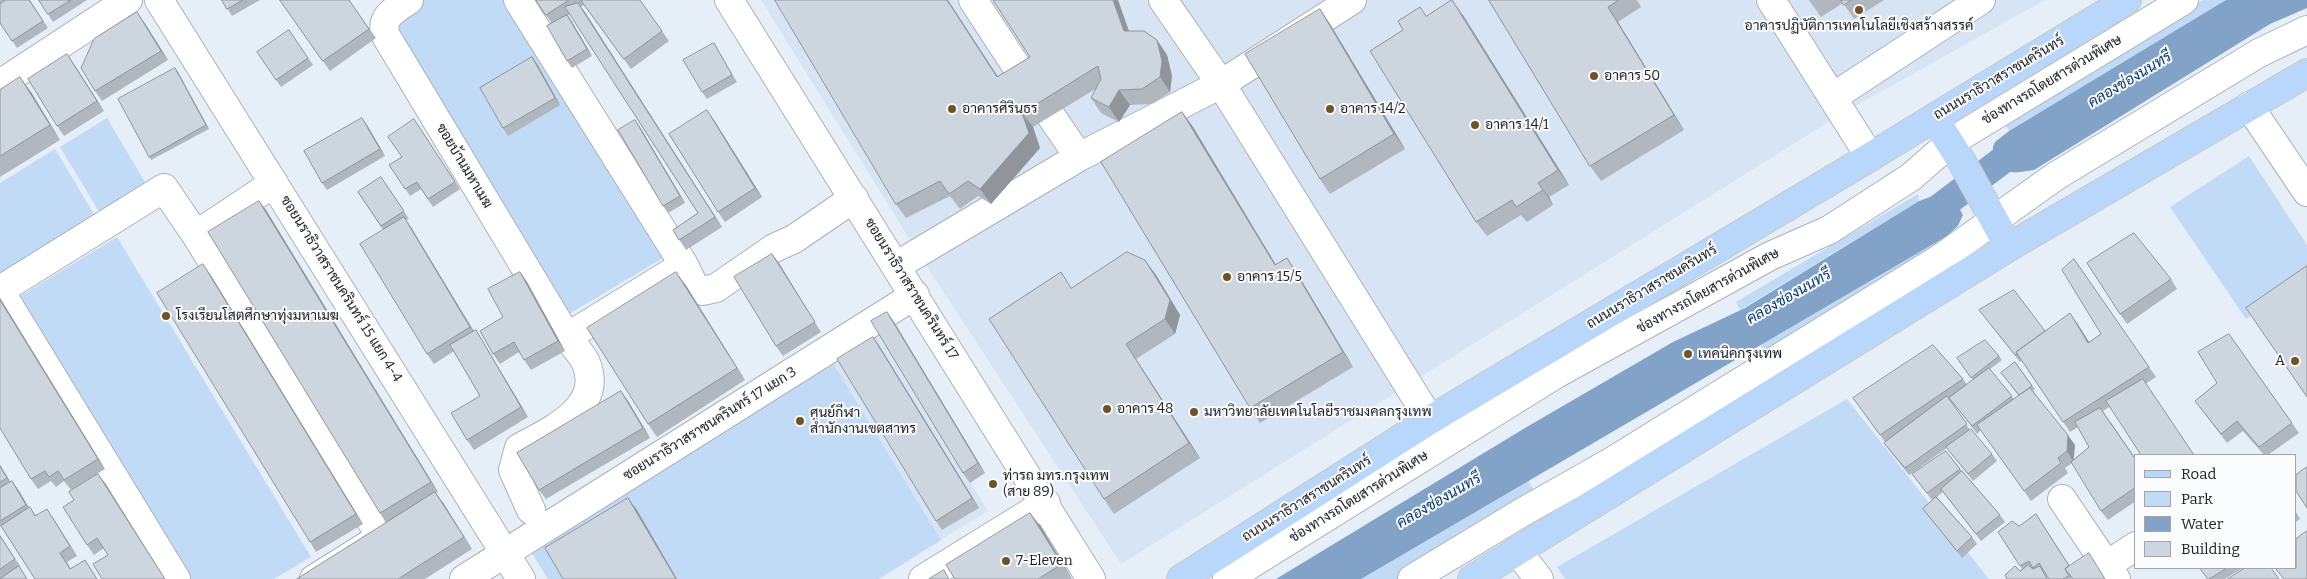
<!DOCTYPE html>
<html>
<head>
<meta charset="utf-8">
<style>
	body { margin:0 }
	#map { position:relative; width:2307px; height:579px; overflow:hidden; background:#e6eff8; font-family:Bitter,serif }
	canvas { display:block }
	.legend { position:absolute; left:2134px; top:454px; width:162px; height:115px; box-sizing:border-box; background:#f9fbfd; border:1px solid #a3a5a8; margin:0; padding:6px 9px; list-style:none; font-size:15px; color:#212428 }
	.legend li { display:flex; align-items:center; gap:10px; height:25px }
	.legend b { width:25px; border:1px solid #a3a5a8 }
</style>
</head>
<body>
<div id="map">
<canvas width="2307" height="579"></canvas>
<ul class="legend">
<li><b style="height:6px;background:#b9d7fa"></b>Road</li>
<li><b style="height:14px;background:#c1daf6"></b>Park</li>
<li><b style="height:14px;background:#82a2c7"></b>Water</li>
<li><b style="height:14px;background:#cdd5de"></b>Building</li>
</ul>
</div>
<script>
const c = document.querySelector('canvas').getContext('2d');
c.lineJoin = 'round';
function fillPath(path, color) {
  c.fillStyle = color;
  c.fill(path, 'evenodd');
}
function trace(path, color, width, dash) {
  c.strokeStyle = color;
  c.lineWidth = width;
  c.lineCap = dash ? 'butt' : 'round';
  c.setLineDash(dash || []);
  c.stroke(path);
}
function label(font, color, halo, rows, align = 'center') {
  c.font = font + ' Bitter,Sarabun,serif';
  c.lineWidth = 4;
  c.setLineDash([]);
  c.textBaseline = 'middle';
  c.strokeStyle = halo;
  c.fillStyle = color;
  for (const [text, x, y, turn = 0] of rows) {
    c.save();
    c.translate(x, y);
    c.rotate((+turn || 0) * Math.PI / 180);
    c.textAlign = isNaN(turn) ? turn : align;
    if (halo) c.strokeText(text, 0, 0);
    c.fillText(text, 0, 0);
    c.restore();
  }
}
fillPath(new Path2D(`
	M761,0H2045L1843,113L1121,564L922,259Z
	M878,331L988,511L941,540L831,360Z`), '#d6e4f4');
fillPath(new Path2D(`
	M419,0H511L668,255L564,317L390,32Z
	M2203,0H2226L2009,131L2005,124L2156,27Z
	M107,118L149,189L103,218L60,147Z
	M55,149L97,219L0,278V183Z
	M2249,156L2307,245V279L2246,319L2170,207Z
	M1918,194L1919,201L1740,310L1736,302Z
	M1947,236V245L1769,358L1761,345Z
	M117,237L311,557L274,579H187L17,298Z
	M831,360L941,540L879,579H548L528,547Z
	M1847,399L1989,579H1565L1557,567Z
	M1528,480L1538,498L1404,579H1361Z`), '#c1daf6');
fillPath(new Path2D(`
	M2226,0H2307V8L2270,24L2034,170C2018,175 2000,174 1995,156C1993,151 1992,148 1994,144C1996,138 2003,135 2009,131Z
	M1941,193L1952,195L1963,215L1958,226L1947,236L1361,579H1276L1525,428L1673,342L1745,308L1924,198Z`), '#82a2c7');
fillPath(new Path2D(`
	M2007,129L2009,131L1995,142L1992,147L1996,159L2005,170L2014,173L2034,170L2035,172L2014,176L2003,172L1994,161L1990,148L1992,141Z
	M1940,191L1954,194L1965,214L1960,228L1947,238V236L1958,226L1963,215L1959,204L1952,195L1941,193L1919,201L1918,198Z`), '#e6eff8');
trace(new Path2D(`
	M1923,220L2028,141`), '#82a2c7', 28);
const minor = new Path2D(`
	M159,0L521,579
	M409,0C395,10 379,17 386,36L567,337L684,265L695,288L702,291L716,288L774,248L794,239L854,198
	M518,0L684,265
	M729,0L1091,579
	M973,0L1026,81
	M1163,0L1221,84L1430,420
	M1771,0L1870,157
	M0,84L128,0
	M1833,97L1981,0
	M2249,106L2307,192
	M1051,116L1079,157
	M196,235L274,183
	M896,266L1079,157L1221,84L1352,0
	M0,290L164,188L196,235L381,537L314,579
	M0,291L176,579
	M2062,499L2116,579
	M531,510L513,470L519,448C550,431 604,408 586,363C582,354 573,345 567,337
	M1517,551L1539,579
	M2107,565L2136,546
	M464,579L915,295
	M923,579L1046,503
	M1227,579L1556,374L1770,256L1829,230L1911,177L1951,142L2184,0
	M1412,579L1521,513L1611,462L1941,258L2056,176L2259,53L2307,30`);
const major = new Path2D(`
	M1934,118L1962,162L2009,247
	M1181,579L1430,420L1870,157L2127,0
	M1472,579L2009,247L2307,73`);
trace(minor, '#aab2bb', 30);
trace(major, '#cacacb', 30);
trace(minor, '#fff', 28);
trace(major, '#b9d7fa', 28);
fillPath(new Path2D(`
	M0,0H30L48,28L17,48L0,23Z
	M39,0H87L53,22Z
	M222,0H260L232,16Z
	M280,0H349L376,38L330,71Z
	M536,0H640L669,41L631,69L584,5L581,7L722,227L686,250L673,230L698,213L570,14L568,15L592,56L572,68L567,61L552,24Z
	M993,0H1118L1129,31L1157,40L1167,55L1172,76L1170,92L1152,104L1130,105L1119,122L1101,113L1091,98L1097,88L1033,127L1040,148L991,204L978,196L960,209L950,196L906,218L896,204L998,77L1030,57Z
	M1489,0H1637L1641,7L1618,22L1684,130L1601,181L1590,166Z
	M1809,0H1884L1854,19L1843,3L1821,17Z
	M1420,7L1426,16L1463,15L1569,185L1549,197L1553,205L1527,222L1521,215L1487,236L1476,222Z
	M1320,9L1330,24L1405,149L1330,194L1320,179Z
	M144,22L168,60L102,101L95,91Z
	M289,30L313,65L281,87L276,80Z
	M714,43L718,50L737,82L707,99L702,92Z
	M532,57L537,64L560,105L508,136L503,128Z
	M74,64L104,111L64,136L57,126Z
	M175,68L209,129L151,160L149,157Z
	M0,90L31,92L60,140L0,177Z
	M1182,112L1193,127L1276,265L1287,258L1297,273L1353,367L1260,423L1250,408Z
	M414,119L460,189L433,207L421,189L410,196L389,165L402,157Z
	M714,120L762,197L725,222L718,212Z
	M367,125L385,156L327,190L322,183Z
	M640,127L685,203L668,213L663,206Z
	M386,184L409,219L406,220L474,331L476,330L482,340L528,417L474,450L467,440L480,396L454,351L434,364L427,354L383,230L358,192Z
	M259,201L266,210L438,492L436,493L472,549L425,579H297L386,523L380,513Z
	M772,254L821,332L783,356L776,346Z
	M2074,259L2156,377L2103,411L2136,459V501L2108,520L2101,511L2072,463L2065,468L2068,473L2031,501L1981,430L1977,434L1952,401L1951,402L1970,430L1992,454L1997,461L1973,481L1947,448L1909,475L1889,450L1884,443L1885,442L1853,398L1963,379L1967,385L1973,380L1957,358L1999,356L2002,360L1990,369L2014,399L2019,396L2004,377L2015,362L2035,389L2033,391L2075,445L2074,459L2089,447L2078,427L2070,432L2022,361L2020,362L1979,310L2045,331L2077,323L2089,342L2101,334Z
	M520,272L527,282L565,351L531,370L519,352L500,364L493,354L503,317Z
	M210,274L363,524L316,552L310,542Z
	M1156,275L1180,315L1175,334L1136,359L1200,458L1114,514L1104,499L1072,288Z
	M2171,279L2177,289L2127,324L2120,314Z
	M685,284L745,380L657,437L648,424Z
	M0,298L105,469L71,490L64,481L56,487L51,481L38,489L31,479Z
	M887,312L894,322L985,473L970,483L963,473Z
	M2229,334L2299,433L2268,455H2264L2243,431L2227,443L2195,401L2217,383Z
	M873,337L880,347L979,508L942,530L936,521Z
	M621,391L628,401L650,438L546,499L539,490Z
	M1946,451L1962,471L2000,515L2005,522L1981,541L1943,492L1937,497L1972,537L1977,544L1962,558L1923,509L1936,497L1932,500L1912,474Z
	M0,465L10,482L12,481L19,491L29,508L36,515L53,518L77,556L67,562L71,569L85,560L97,579H35L0,525Z
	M105,483L165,579H102L108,555L104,548L94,555L87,545Z
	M2296,512L2300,519L2296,522Z
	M1030,513L1041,527L1072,579H955Z
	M2036,514L2070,566L2096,563L2071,578L2072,579H2049L2044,571H2043L2048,579H2007L2022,569L1998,532L2019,526Z
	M0,535L20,566L0,579Z
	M2200,568H2243L2225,579H2208Z`), '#b0b7bf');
fillPath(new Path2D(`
	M947,0H948L1008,92L997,77Z
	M1113,0H1118L1134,46L1124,31Z
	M1453,0L1463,15L1569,185L1558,170Z
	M578,3L585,12L722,227L715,217Z
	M1608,7L1618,22L1684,130L1674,115Z
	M1320,9L1330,24L1405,149L1394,134Z
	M137,12L144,22L168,60L161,51Z
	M567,15L572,22L592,56L587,49Z
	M1157,40L1167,55L1172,76L1170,92L1160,77Z
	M67,54L74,64L104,111L97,101Z
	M532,57L537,64L560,105L555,98Z
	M175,68L178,72L209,129L206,125Z
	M20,77L31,92L60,140L50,125Z
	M1119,90L1130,105L1119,122L1109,107Z
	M707,110L714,120L762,197L755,188Z
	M1182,112L1193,127L1285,280L1275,265Z
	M1022,113L1033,127L1040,148L991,204L980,189Z
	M362,118L367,125L385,156L380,149Z
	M635,120L640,127L685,203L680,196Z
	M1538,183L1549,197L1553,205L1543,190Z
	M259,201L266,210L438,492L431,482Z
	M404,217L411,227L477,337L470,327Z
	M772,254L779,263L821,332L815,322Z
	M1287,258L1297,273L1353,367L1343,352Z
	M1145,260L1156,275L1180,315L1175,334L1165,319Z
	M203,264L210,274L363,524L356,514Z
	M520,272L527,282L565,351L558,341Z
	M676,272L685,284L745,380L737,368Z
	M0,298L105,469L98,459L0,300Z
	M887,312L894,322L985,473L978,463Z
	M2070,313L2077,323L2095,352L2088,343Z
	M476,330L482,340L528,417L521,407Z
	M873,337L880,347L979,508L972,498Z
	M1126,344L1136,359L1200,458L1189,443Z
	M621,391L628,401L650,438L643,428Z
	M2068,435L2075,445L2073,461L2067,451Z
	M0,465L14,488L7,478L0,466Z
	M98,474L105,483L165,579Z
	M12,481L19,491L33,515L26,505Z
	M435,492L444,504L472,549L464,537Z
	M628,498L637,510L677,579H676Z
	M47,509L53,518L77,556L70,546Z
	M1030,513L1041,527L1072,579L1062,564Z`), '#90959b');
const building = new Path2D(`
	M6,0H29L43,21L12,41L0,23V4Z
	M39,0H71L48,14Z
	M222,0H243L227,9Z
	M280,0H349L369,29L323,61Z
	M536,0H569L546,15Z
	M581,0H640L662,31L624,59Z
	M775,0H947L997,77L1030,57L993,0H1113L1124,31H1144L1157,40L1162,61L1160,77L1142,89L1119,90L1109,107L1091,98L1101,79L1098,66L1022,113L1029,133L980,189L968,181L949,194L940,181L896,204Z
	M1452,0L1558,170L1538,183L1543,190L1516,207L1512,200L1476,222L1370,51L1403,30L1398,21L1420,7L1426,16Z
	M1489,0H1619L1608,7L1674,115L1590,166Z
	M1841,0H1851L1844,5Z
	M578,3L715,217L679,240L673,230L698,213L565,7Z
	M1320,9L1394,134L1320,179L1245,54Z
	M137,12L161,51L95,91L81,68L94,39Z
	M567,15L587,49L567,61L547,26Z
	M289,30L308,58L276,80L257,52Z
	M714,43L732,75L702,92L683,60Z
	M67,54L97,101L57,126L28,79Z
	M532,57L555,98L503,128L480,88Z
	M175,68L206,125L149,157L118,99Z
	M20,77L50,125L0,156V90Z
	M707,110L755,188L718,212L669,134Z
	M1182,112L1275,265L1287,258L1343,352L1250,408L1101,162Z
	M362,118L380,149L322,183L304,151Z
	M414,119L455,182L428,199L417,182L405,189L389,165L402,157L388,137Z
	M635,120L680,196L663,206L618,130Z
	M381,177L404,211L381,226L358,192Z
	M259,201L431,482L380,513L208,232Z
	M404,217L470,327L427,354L360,244Z
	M2134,233L2171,279L2120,314L2087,263Z
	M1127,252L1145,260L1170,300L1165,319L1126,344L1189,443L1104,499L989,319L1061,272L1071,288Z
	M772,254L815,322L776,346L734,277Z
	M2074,259L2149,367L2063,422L2016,352L2070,313L2088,343L2101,334L2062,270Z
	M203,264L356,514L310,542L157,293Z
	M2307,266V397L2246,308Z
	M520,272L558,341L524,360L514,342L493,354L480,331L503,317L488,289Z
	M676,272L737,368L648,424L587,328Z
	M2014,290L2045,331L2016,352L2017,354L2015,355L1979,310Z
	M0,300L98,459L64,480L58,471L49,477L45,471L31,479L0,428Z
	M887,312L978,463L963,473L871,321Z
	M476,330L521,407L467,440L451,413L480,396L450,345Z
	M2229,334L2292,423L2259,447L2237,421L2221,434L2195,401L2217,383L2198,352Z
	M873,337L972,498L936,521L837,359Z
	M1985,340L1999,356L1971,378L1957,358Z
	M1933,345L1963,379L1880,435L1853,398Z
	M2015,362L2032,386L2019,395L2001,373Z
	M1989,368L2012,396L1972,426L1949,398Z
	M2143,379L2194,455H2141L2106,401Z
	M2030,388L2068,435L2067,451L2058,458L2061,463L2024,491L1977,425Z
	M621,391L643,428L539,490L517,453Z
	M1947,396L1967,424L1905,468L1884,443Z
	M2100,408L2136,460V487L2101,511L2071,462L2089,447L2075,422Z
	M1971,429L1992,454L1968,474L1946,447Z
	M1946,451L1960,469L1927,493L1912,474Z
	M0,466L7,478L0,482Z
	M2307,467V508L2296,491V475Z
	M1962,471L2000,515L1976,534L1941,489Z
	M98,474L165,579H102L93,564L108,555L97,538L87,545L63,507L74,500L69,492Z
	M12,481L26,505L0,521V488Z
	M435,492L464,537L398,579H297Z
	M1936,497L1972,537L1957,551L1923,509Z
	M628,498L676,579H563L545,548Z
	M30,507L35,516L47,509L70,546L60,553L70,569L85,560L97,579H35L1,526Z
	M1030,513L1062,564L1038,579H955L946,565Z
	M2036,514L2069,566L2065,569L2069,576L2063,579H2049L2039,563L2033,568L2029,561L2020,566L1998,532L2012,521L2019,526Z
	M2307,531V579H2284L2275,568H2296V539Z
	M0,536L15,559L0,569Z
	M2089,553L2105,579H2073L2065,569Z
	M2028,565L2033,569L2040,566L2047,579H2007L2005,575L2015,566L2020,571Z
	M19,566L27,579H0Z
	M2200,568H2227L2209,579H2208Z
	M2245,568H2271L2279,579H2228Z
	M944,570L949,579H929Z`);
fillPath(building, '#cdd5de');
trace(building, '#90959b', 1);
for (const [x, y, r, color] of [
	[1859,10,5,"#715127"],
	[1594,76,5,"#715127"],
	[952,109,5,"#715127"],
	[1330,109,5,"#715127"],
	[1475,125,5,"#715127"],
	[1227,277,5,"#715127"],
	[166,316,5,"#715127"],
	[1688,354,5,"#715127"],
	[2295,361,5,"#715127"],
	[1107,409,5,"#715127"],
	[1194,412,5,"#715127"],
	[800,421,5,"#715127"],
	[993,484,5,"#715127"],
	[1006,561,5,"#715127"]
]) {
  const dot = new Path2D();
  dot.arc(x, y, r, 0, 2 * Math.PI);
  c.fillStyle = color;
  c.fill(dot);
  trace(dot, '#f9fbfd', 2);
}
label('14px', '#212428', '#f9fbfd', [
	["อาคารปฏิบัติการเทคโนโลยีเชิงสร้างสรรค์",1859,26,"center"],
	["อาคาร 50",1604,76],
	["อาคารศิรินธร",962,109],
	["อาคาร 14/2",1340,109],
	["อาคาร 14/1",1485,125],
	["อาคาร 15/5",1237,277],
	["โรงเรียนโสตศึกษาทุ่งมหาเมฆ",176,316],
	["เทคนิคกรุงเทพ",1698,354],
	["A",2285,361,"right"],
	["อาคาร 48",1117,409],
	["มหาวิทยาลัยเทคโนโลยีราชมงคลกรุงเทพ",1204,412],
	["ศูนย์กีฬา",810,413],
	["สำนักงานเขตสาทร",810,429],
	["ท่ารถ มทร.กรุงเทพ",1003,476],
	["(สาย 89)",1003,492],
	["7-Eleven",1016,561]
], 'left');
label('14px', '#212428', '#f9fbfd', [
	["ถนนนราธิวาสราชนครินทร์",1999,78,-31],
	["ช่องทางรถโดยสารด่วนพิเศษ",2052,80,-31],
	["ซอยบ้านมหาเมฆ",464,166,59],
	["ถนนนราธิวาสราชนครินทร์",1652,287,-31],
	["ซอยนราธิวาสราชนครินทร์ 15 แยก 4-4",341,289,58],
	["ซอยนราธิวาสราชนครินทร์ 17",911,289,58],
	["ช่องทางรถโดยสารด่วนพิเศษ",1708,291,-29],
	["ซอยนราธิวาสราชนครินทร์ 17 แยก 3",710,424,-32],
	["ช่องทางรถโดยสารด่วนพิเศษ",1359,497,-32],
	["ถนนนราธิวาสราชนครินทร์",1307,499,-32]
]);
label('italic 15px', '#0a3b69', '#f9fbfd', [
	["คลองช่องนนทรี",2130,80,-31],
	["คลองช่องนนทรี",1789,297,-30],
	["คลองช่องนนทรี",1439,501,-30]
]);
</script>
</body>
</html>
